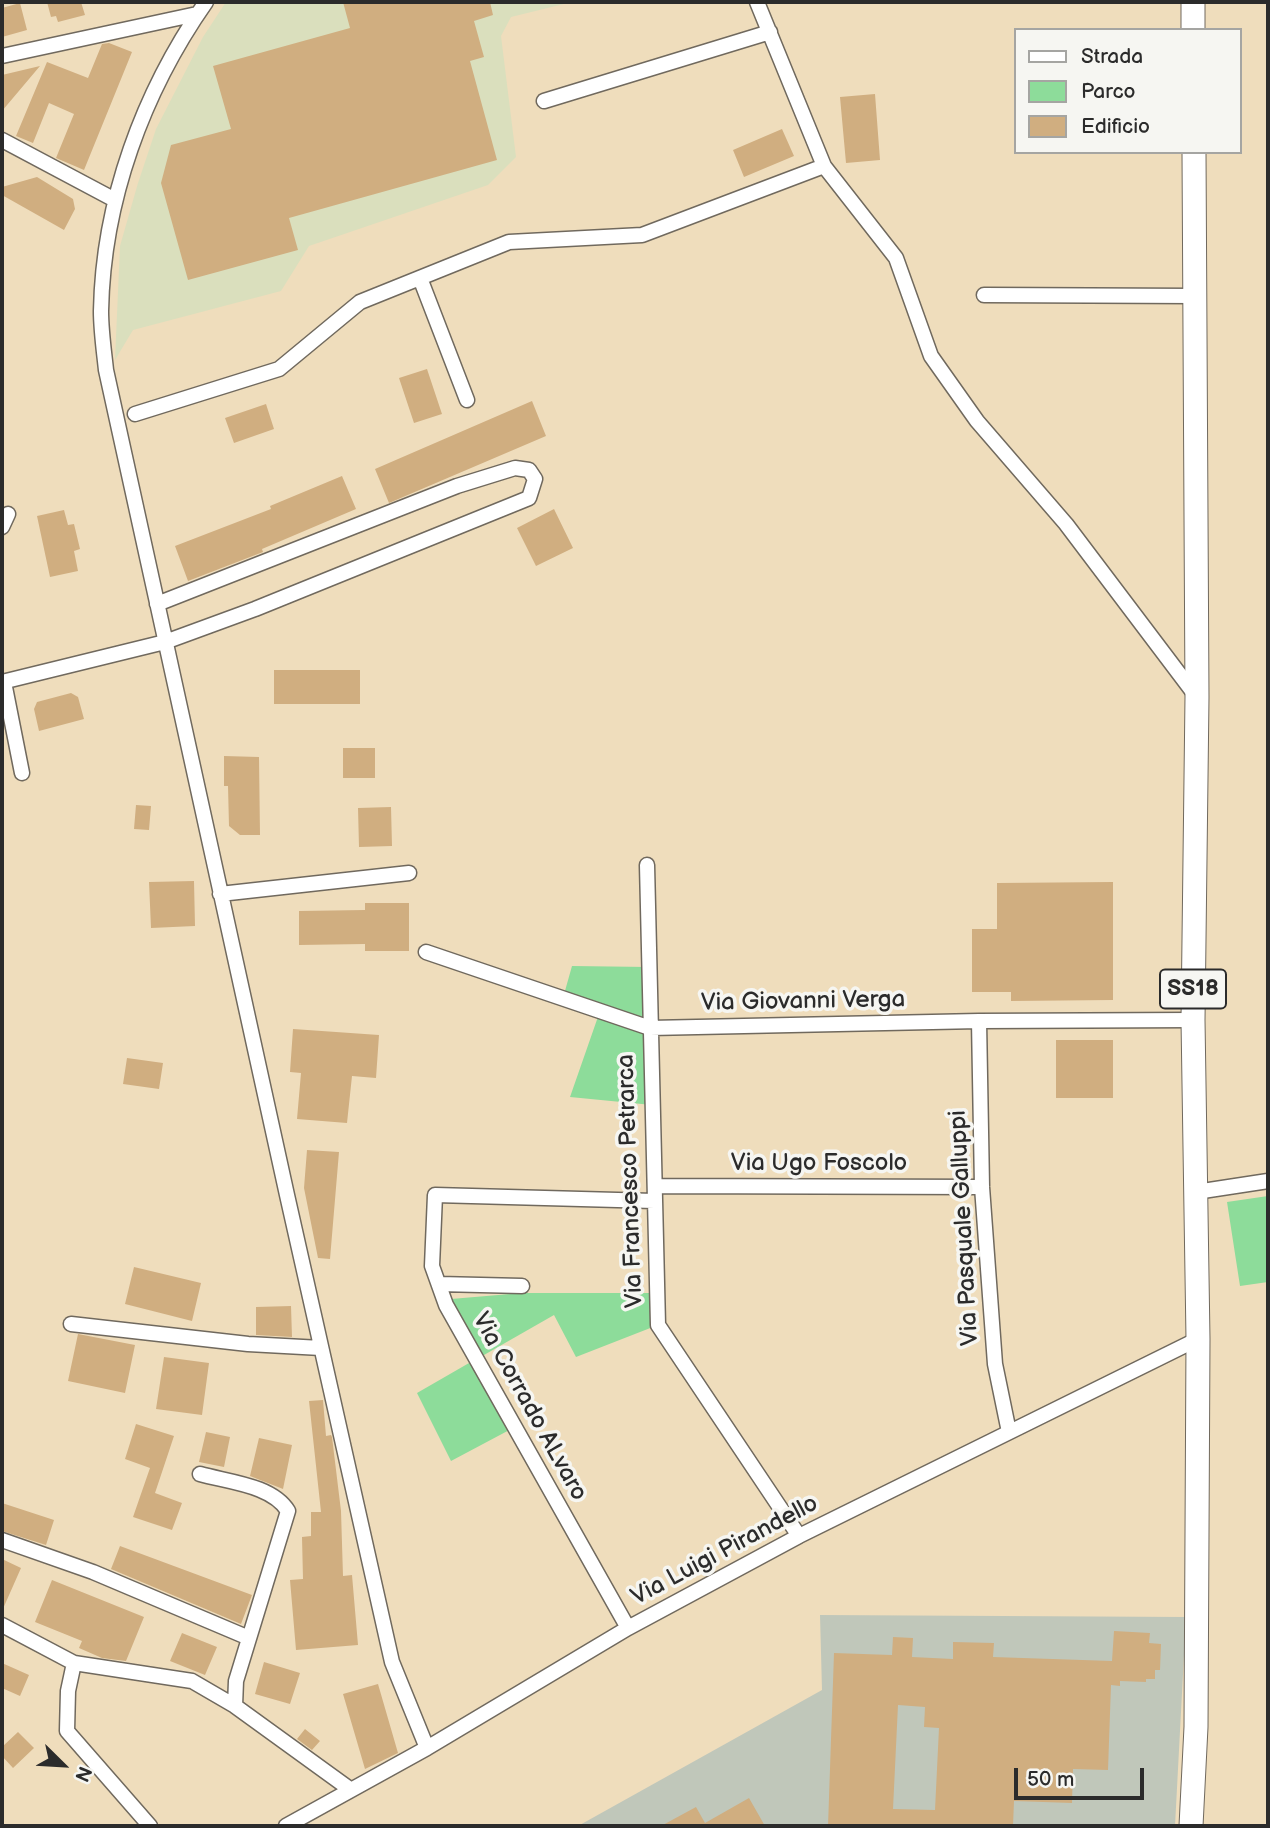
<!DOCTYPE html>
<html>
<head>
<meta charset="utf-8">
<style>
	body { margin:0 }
	#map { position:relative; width:1270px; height:1828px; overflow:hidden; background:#efddbc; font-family:"Balsamiq Sans",sans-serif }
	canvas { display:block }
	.frame { position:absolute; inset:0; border:4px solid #2b2b2b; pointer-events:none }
	.legend { position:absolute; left:1014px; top:28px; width:228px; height:126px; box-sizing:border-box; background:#f6f6f2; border:2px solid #a5a5a2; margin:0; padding:9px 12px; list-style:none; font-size:21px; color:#2b2b2b }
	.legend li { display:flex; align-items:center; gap:14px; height:35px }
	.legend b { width:35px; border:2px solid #a5a5a2 }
	.north { position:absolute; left:28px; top:1730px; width:70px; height:70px; -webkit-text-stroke:5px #f6f6f2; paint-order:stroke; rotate:114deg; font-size:19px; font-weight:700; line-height:28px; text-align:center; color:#2b2b2b }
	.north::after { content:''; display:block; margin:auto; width:24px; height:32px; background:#2b2b2b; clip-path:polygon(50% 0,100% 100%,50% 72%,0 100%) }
	.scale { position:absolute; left:1014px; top:1768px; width:130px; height:32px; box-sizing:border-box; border:4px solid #2b2b2b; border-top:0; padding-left:9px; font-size:21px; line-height:24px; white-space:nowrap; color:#2b2b2b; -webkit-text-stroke:5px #f6f6f2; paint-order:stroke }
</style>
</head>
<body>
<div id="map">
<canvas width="1270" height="1828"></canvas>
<div class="frame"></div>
<ul class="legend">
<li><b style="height:9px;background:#fff"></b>Strada</li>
<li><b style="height:19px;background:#8ddc9a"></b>Parco</li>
<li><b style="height:19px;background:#d0ae80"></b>Edificio</li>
</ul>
<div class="north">N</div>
<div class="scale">50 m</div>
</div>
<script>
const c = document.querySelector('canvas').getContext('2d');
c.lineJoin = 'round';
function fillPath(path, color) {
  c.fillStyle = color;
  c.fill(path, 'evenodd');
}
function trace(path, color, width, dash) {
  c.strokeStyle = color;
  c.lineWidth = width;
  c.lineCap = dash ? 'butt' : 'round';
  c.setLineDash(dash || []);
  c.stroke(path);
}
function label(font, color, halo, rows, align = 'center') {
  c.font = font + ' "Balsamiq Sans",sans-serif';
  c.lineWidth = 7;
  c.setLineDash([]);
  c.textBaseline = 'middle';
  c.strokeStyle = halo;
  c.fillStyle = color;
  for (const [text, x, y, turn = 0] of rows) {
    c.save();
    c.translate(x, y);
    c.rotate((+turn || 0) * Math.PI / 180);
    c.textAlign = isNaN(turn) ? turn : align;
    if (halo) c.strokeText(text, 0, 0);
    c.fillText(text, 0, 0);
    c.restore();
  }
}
fillPath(new Path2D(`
	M226,2H572L511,17L501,36L516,157L488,185L309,246L281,291L133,330L115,360L120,246L138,183L156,129L203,37Z`), '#dadfbd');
fillPath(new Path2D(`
	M820,1615L1186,1617L1175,1826H578L822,1690Z`), '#c0c7ba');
fillPath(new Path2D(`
	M572,966L649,967L652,1105L570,1097L600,1011L563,998Z
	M1268,1196V1282L1240,1286L1227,1202Z
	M522,1293H656L658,1325L576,1357L554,1315L477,1359L515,1427L451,1461L417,1393L476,1359L451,1299Z`), '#8ddc9a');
fillPath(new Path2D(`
	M47,2H81L85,15L58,22L56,16L51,17Z
	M343,2H490L493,15L474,21L484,57L470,61L497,160L289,218L298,250L188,280L161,183L171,145L231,129L213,66L350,28Z
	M20,3L27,30L2,37V8Z
	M109,43L132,52L84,170L56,158L74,114L49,103L33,143L16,136L47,62L88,78L102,44Z
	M40,66L2,111V75Z
	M875,94L880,160L846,163L840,97Z
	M782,129L794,156L744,177L733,150Z
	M37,177L73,199L75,209L64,230L2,195V187Z
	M427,369L442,414L414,423L399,378Z
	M532,401L546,436L389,503L375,469Z
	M266,404L274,429L234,443L225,418Z
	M342,476L356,509L262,549L263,552L188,581L175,546L271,509L270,506Z
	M554,509L573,548L536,566L517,528Z
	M64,510L68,525L74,524L80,549L74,551L78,571L50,577L37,516Z
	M274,670H360V704H274Z
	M71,693L78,697L84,719L39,731L34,709L37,702Z
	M343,748H375V778H343Z
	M224,756L259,757L260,835H240L229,826L228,786H224Z
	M136,805L151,806L149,830L134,829Z
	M391,807L392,846L359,847L358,808Z
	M194,881L195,926L151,928L149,882Z
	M1113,882V1000L1011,1001V992H972V929H997V883Z
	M365,903H409V951H365V944L299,945V911L365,910Z
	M293,1029L379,1035L376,1078L352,1076L347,1123L297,1119L301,1073L290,1072Z
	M1056,1040H1113V1098H1056Z
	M127,1058L163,1063L159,1089L123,1084Z
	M307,1150L339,1152L330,1259L318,1258L304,1188Z
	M134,1267L201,1283L192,1321L125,1304Z
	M291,1306L292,1337L256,1335V1307Z
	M78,1334L135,1345L125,1393L68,1381Z
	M164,1357L209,1363L202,1415L156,1409Z
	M323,1400L326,1436L331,1435L332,1437L341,1511L343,1576L352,1575L358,1645L296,1650L290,1580L303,1579L302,1537L311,1536V1512H321L309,1401Z
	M136,1424L174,1436L155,1493L182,1503L172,1530L133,1517L150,1468L125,1459Z
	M206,1432L230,1437L224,1467L199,1462Z
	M259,1438L292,1445L283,1489L250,1476Z
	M2,1503L54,1520L46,1545L2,1531Z
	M120,1546L252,1595L241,1624L111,1569Z
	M2,1559L21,1568L2,1611Z
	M52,1580L144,1617L126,1661L102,1658L79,1648L82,1641L35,1622Z
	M1114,1631L1150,1633L1149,1643L1161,1644L1160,1670H1155V1679H1146V1682L1120,1681V1686L1111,1685L1108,1770L1073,1769L1072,1803L1014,1801L1013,1826H828L834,1653L892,1655L893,1637L913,1638L912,1657L953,1659V1642L994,1643L993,1657L1112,1661ZM898,1705L925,1707L924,1727L939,1728L935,1810L893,1809Z
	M182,1633L217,1647L205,1675L170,1661Z
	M264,1662L300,1673L290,1704L255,1694Z
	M2,1663L29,1675L20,1696L2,1688Z
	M378,1684L398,1753L365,1769L343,1694Z
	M305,1729L320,1741L312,1750L297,1739Z
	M18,1732L34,1748L13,1768L2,1756V1747Z
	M749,1798L765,1826H661L696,1807L705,1823Z`), '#d0ae80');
const minor = new Path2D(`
	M206,2C143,92 103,201 101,311C101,331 104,351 106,370L287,1195L392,1662L427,1748
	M757,2L824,166L896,258L931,356L977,421L1066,524L1196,696
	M2,56L197,14
	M544,101L770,32
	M2,140L115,200
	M420,278L467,400
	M984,295L1195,296
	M135,414L279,369L360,302L509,242L642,235L824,166
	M2,527L8,514
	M2,682L165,642L255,609L529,498L535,479L529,470L515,468L457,486L157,604
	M4,682L22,773
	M647,865L658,1325L799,1536
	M220,894L409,873
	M426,952L650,1028L979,1021L1193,1020
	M979,1021L982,1187L995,1364L1009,1432
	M657,1186L982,1187
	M1196,1192L1268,1181
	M439,1284L522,1286
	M71,1324L248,1344L321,1348
	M200,1474C228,1482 272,1485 288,1511L236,1681L235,1706
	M2,1540L93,1572L249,1638
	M2,1625L74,1663L192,1681L235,1706L351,1790
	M628,1628L446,1305L432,1266L435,1195L654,1201
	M74,1663L68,1691L67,1731L150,1826
	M286,1826L427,1748L628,1628L799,1536L1198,1339`);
const primary = new Path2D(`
	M1193,2V30
	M1191,1826L1196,1727L1198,1339L1193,1020L1197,697L1194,152`);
trace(minor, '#70695e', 17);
trace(primary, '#70695e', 25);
trace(minor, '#fff', 14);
trace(primary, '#fff', 23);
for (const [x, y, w] of [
	[1193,989,66]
]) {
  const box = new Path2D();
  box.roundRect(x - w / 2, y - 19.5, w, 39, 5);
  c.fillStyle = '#f6f6f2';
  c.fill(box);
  trace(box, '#2b2b2b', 2);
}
label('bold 23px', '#2b2b2b', null, [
	["SS18",1193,989]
]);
label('24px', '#2b2b2b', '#f6f6f2', [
	["Via Giovanni Verga",803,1002,-1],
	["Via Ugo Foscolo",819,1164],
	["Via Francesco Petrarca",631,1181,-92],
	["Via Pasquale Galluppi",965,1228,-93],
	["Via Corrado ALvaro",529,1407,61],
	["Via Luigi Pirandello",725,1551,-28]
]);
</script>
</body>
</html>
